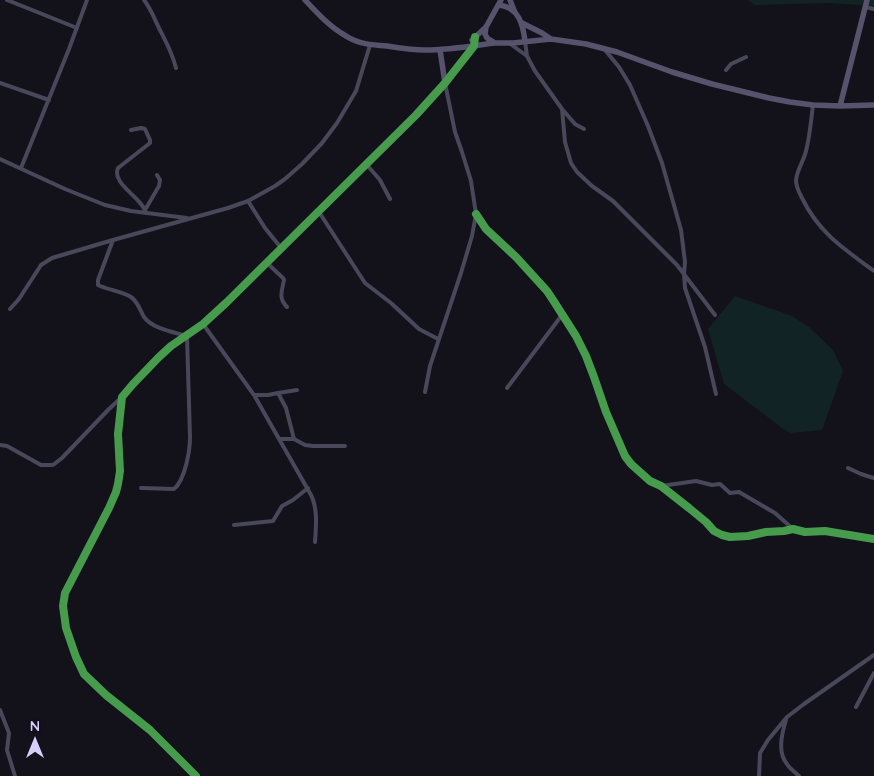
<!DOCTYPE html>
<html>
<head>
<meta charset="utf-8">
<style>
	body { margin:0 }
	#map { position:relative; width:874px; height:776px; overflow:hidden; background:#13121a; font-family:Quicksand,sans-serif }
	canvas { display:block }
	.north { position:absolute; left:10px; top:716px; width:50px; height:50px; -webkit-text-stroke:4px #120e1d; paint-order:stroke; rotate:0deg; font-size:14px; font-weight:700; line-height:20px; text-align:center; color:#d7cffa }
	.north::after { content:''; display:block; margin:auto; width:18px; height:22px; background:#d7cffa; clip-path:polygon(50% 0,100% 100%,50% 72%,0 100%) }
</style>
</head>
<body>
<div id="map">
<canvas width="874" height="776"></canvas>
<div class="north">N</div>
</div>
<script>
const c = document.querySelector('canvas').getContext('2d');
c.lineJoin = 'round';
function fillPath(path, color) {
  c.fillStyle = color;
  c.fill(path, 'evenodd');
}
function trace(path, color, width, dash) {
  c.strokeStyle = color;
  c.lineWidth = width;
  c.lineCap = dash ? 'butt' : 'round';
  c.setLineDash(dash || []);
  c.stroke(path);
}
fillPath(new Path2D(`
	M747,0H874V6L830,3L755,5Z
	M735,296L792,316L809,327L833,350L843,371L822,430L791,433L782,428L724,384L708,329Z`), '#122325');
trace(new Path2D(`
	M7,0L77,28
	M144,0C151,9 154,18 159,28C166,42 172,52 176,68
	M865,7L874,9
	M525,41L527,56L535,71L562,109L565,142L571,163L577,172L592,186L613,201L677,265L715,315
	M509,43L527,56
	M605,50L619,67L630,85L648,126L662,163L681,230L685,262L684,274L685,288L705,347L716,394
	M726,70L731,64L746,57
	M0,83L49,100
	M813,105C811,120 810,136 806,151C804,160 797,170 796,180C796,187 799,192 802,198C819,233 844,249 874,271
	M562,109L575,124L584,129
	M131,130L141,128L145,129L150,140V143L118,168C111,184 142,197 146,213
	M0,159L65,189L105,205L131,211L187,218
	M367,165L380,180L390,199
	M21,168L69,49L87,0
	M248,201L265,228L282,249
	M145,210L159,186L160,180L157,175
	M319,212L365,283L391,303L419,329L438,339
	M476,214L486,229L516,257L547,291L553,300L576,336L586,356L594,377L606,412L625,456L631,464L650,481L661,486L689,508L706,522L714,531L722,535L730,537L748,536L766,532L784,531L793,529L805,532L825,531L874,539
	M113,240L98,280V285C108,290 121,291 131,297C138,302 140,310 144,317C153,329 173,332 187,336L190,437C190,451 185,480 174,489L141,488
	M267,263L283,278L284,280C282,291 278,298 287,307
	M10,309L19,299L41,265L52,258L113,240L228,208L248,201L275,186L285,179L302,164L322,143L337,123L356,91L370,45
	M203,324L254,395L311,495C318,509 316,527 315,542
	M507,388L562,315
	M425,392L430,366L461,273L472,236L476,214L471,181L462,152L455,132L445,83
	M278,393L297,390
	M254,395H268L278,393L286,408L294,439
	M280,439H294L305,445L313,446H345
	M0,445L7,446L41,465H53L62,458L108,410L122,397
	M848,468L861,474L874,478
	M661,486L696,481L712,485L720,484L730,493L739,492L775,513L793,529
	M234,525L273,521L282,506L293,500L308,488
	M856,707L874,673
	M0,710L9,733L7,750L15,776
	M786,720C782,733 777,752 787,764C790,769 795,772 799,776
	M759,776L760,753L768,740L787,717L804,704L874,655`), '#49475a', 4);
trace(new Path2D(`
	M305,0C317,13 330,27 346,36C358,44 372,45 387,46C399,48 412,50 425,50C448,50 472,46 494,43
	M510,0L514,10
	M499,5C519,7 523,25 525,41
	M522,23L542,33L551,39
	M486,27L485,34L487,38L495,43H513L551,39L586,44L617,52L672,72L712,84L769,98L790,102L813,105L840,106L874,105
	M472,40L486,27L501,0
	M440,50L445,83
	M840,106L867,0
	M196,776L150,730L106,695L84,674L76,657L66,628L63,606L65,593L109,508L116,492L118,484L120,471L118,434L122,397L133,384L159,357L171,346L203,324L227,302L416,115L445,83L474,46L475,37`), '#57536c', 5.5);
trace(new Path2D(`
	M476,214L486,229L516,257L547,291L553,300L576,336L586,356L594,377L606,412L625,456L631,464L650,481L661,486L689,508L706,522L714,531L722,535L730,537L748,536L766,532L784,531L793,529L805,532L825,531L874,539
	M196,776L150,730L106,695L84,674L76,657L66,628L63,606L65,593L109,508L116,492L118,484L120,471L118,434L122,397L133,384L159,357L171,346L203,324L227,302L416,115L445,83L474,46L475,37`), '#469c4c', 8);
</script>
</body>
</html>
